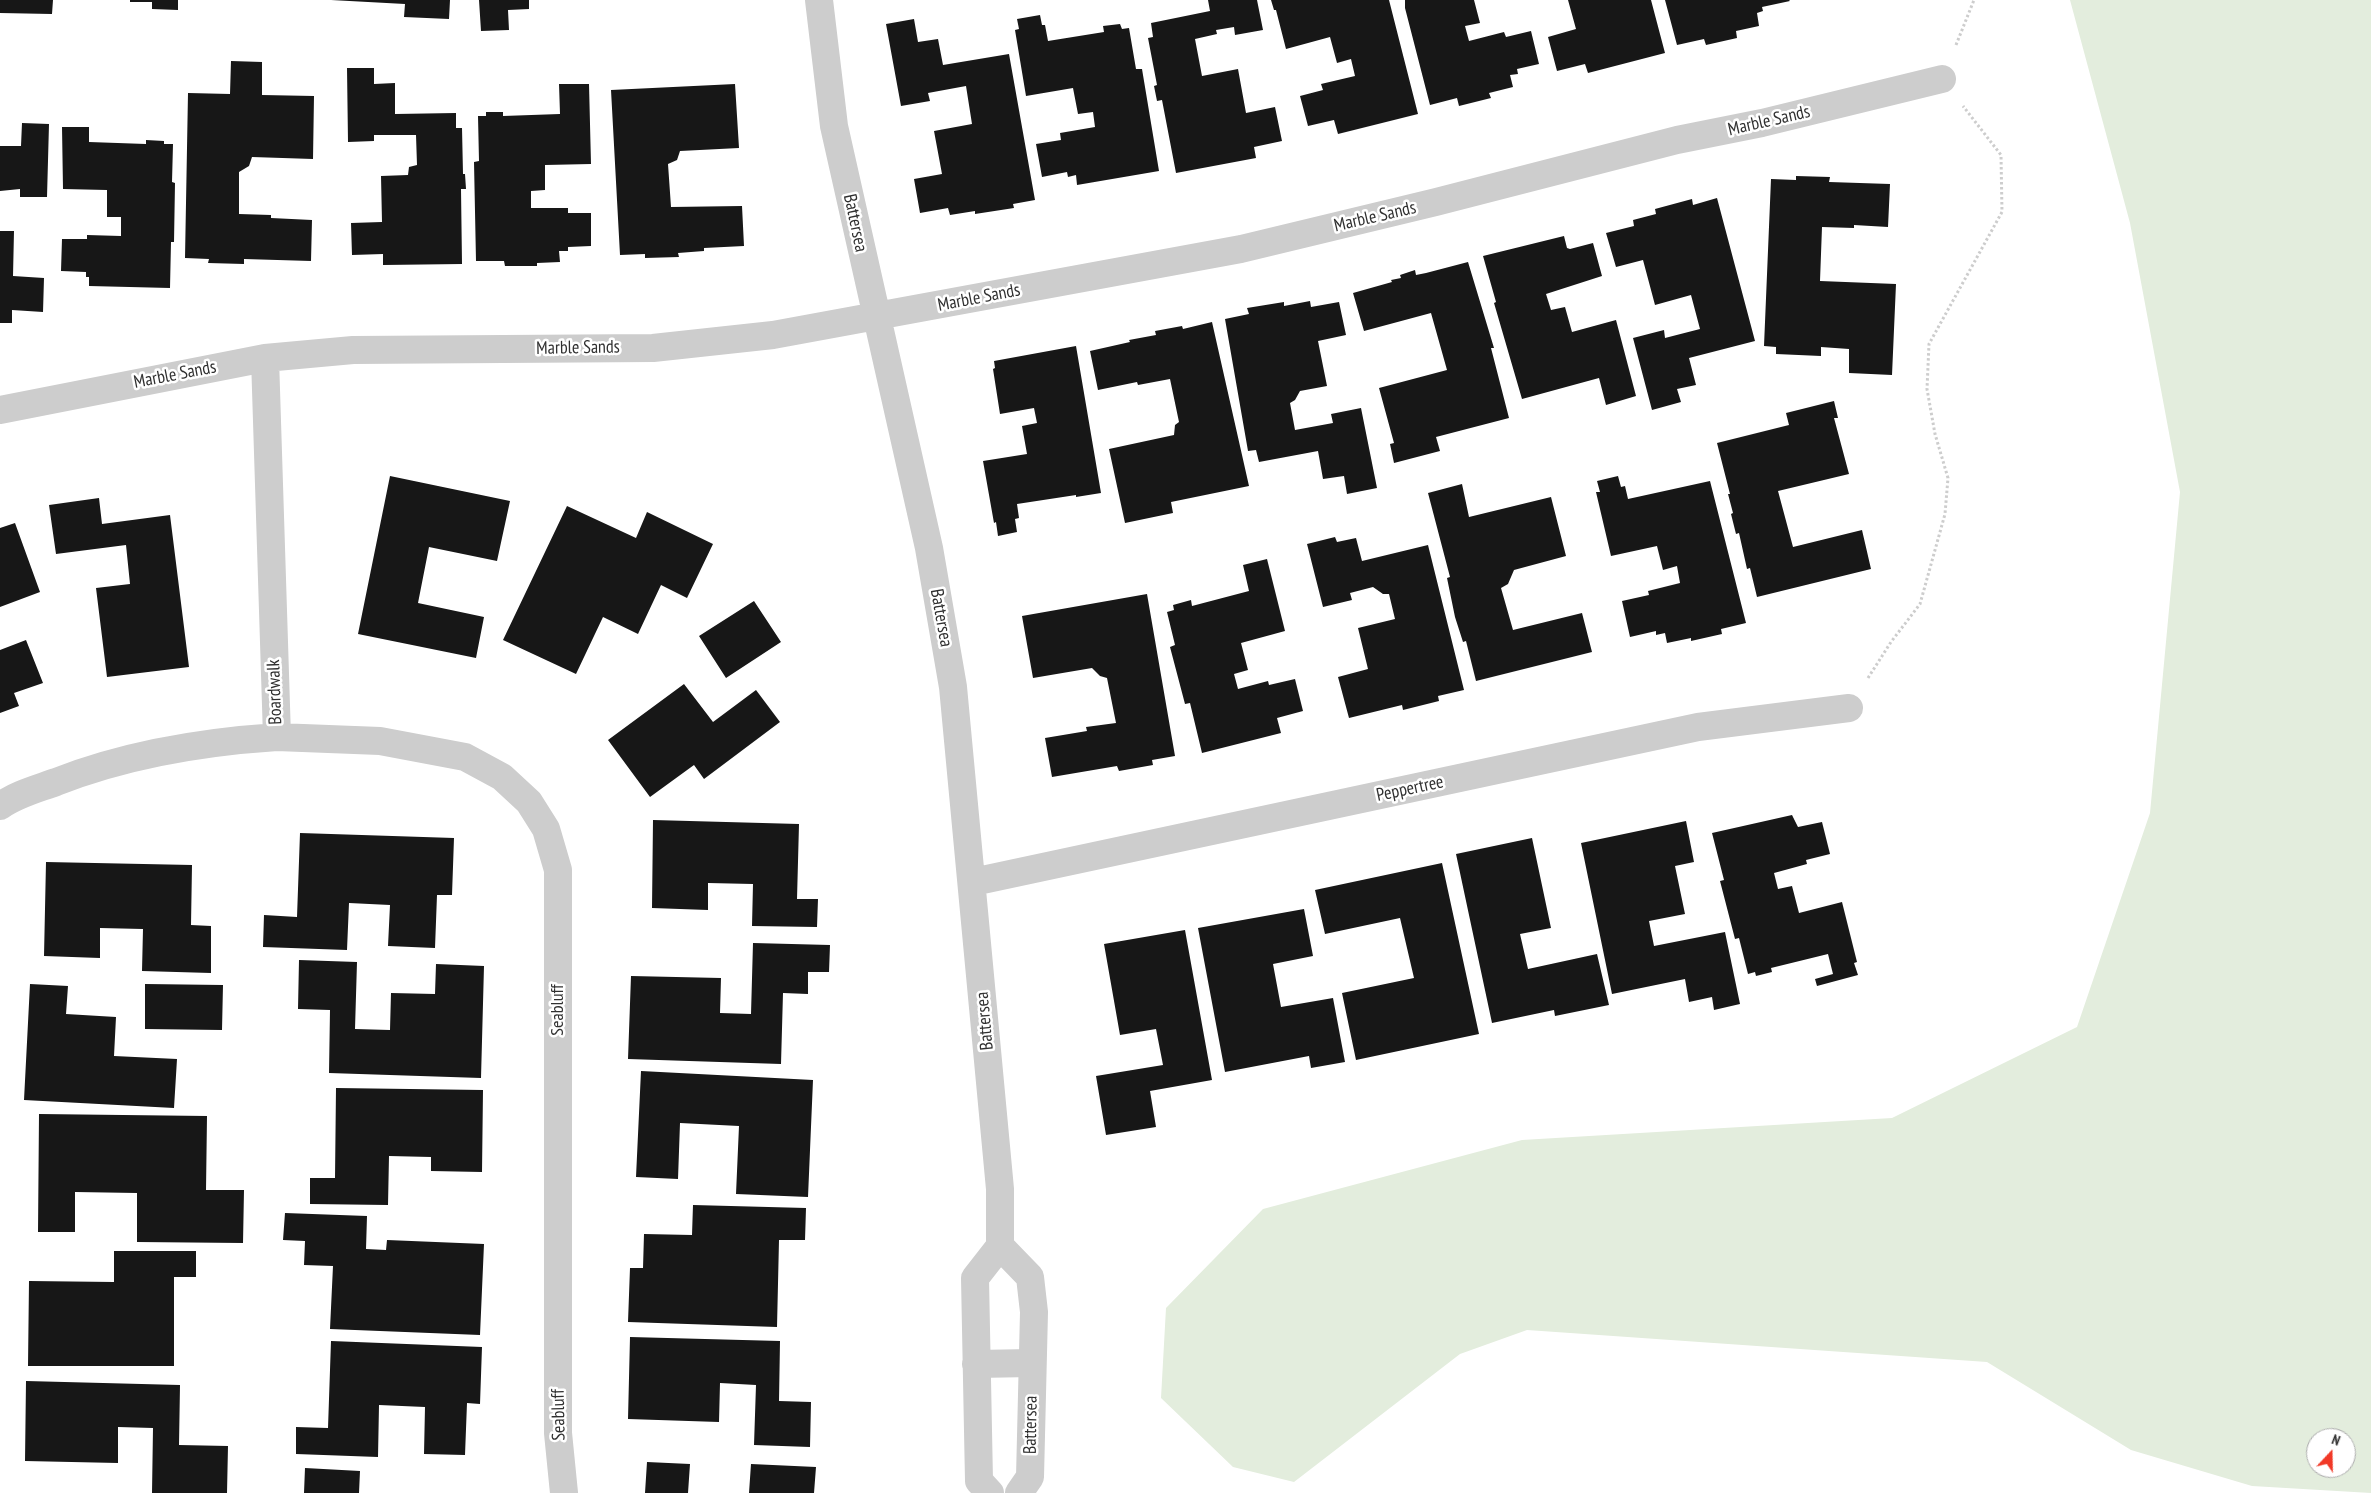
<!DOCTYPE html>
<html>
<head>
<meta charset="utf-8">
<style>
	body { margin:0 }
	#map { position:relative; width:2371px; height:1493px; overflow:hidden; background:#fff; font-family:"PT Sans Narrow",sans-serif }
	canvas { display:block }
	.north { position:absolute; left:2306px; top:1428px; width:50px; height:50px; box-sizing:border-box; background:#fff; border:1px solid #acacac; border-radius:50%; rotate:21deg; font-size:14px; font-weight:700; line-height:20px; text-align:center; color:#303030 }
	.north::after { content:''; display:block; margin:auto; width:18px; height:22px; background:#f13927; clip-path:polygon(50% 0,100% 100%,50% 72%,0 100%) }
</style>
</head>
<body>
<div id="map">
<canvas width="2371" height="1493"></canvas>
<div class="north">N</div>
</div>
<script>
const c = document.querySelector('canvas').getContext('2d');
c.lineJoin = 'round';
function fillPath(path, color) {
  c.fillStyle = color;
  c.fill(path, 'evenodd');
}
function trace(path, color, width, dash) {
  c.strokeStyle = color;
  c.lineWidth = width;
  c.lineCap = dash ? 'butt' : 'round';
  c.setLineDash(dash || []);
  c.stroke(path);
}
function label(font, color, halo, rows, align = 'center') {
  c.font = font + ' "PT Sans Narrow",sans-serif';
  c.lineWidth = 5;
  c.setLineDash([]);
  c.textBaseline = 'middle';
  c.strokeStyle = halo;
  c.fillStyle = color;
  for (const [text, x, y, turn = 0] of rows) {
    c.save();
    c.translate(x, y);
    c.rotate((+turn || 0) * Math.PI / 180);
    c.textAlign = isNaN(turn) ? turn : align;
    if (halo) c.strokeText(text, 0, 0);
    c.fillText(text, 0, 0);
    c.restore();
  }
}
fillPath(new Path2D(`
	M2070,0H2371V1493L2252,1486L2131,1450L1987,1362L1527,1330L1460,1354L1294,1482L1233,1467L1161,1398L1166,1308L1263,1209L1522,1140L1892,1118L2077,1027L2150,813L2180,492L2130,223ZM2316,1438H2346V1468H2316Z`), '#e3eddd');
fillPath(new Path2D(`
	M0,0H53L52,14L0,13Z
	M130,0H178V10L152,9V2H130Z
	M331,0H450L449,19L404,17L405,4Z
	M479,0H529V9L508,10L509,30L481,31Z
	M1208,0H1257L1263,30L1235,35L1234,27L1216,30L1217,34L1195,39L1202,76L1238,69L1246,113L1275,107L1282,141L1254,147L1256,158L1176,173L1162,100L1157,101L1154,86L1157,85L1148,38L1153,37L1151,23L1210,11Z
	M1271,0H1389L1418,114L1338,134L1334,120L1308,126L1300,96L1323,90L1321,84L1355,76L1351,59L1337,63L1330,37L1286,49L1276,10H1274Z
	M1405,0H1474L1480,23L1465,26L1469,41L1504,32L1506,37L1531,31L1539,64L1517,69L1518,74L1510,75L1513,87L1489,93L1491,98L1459,106L1457,98L1430,105L1405,8Z
	M1568,0H1651L1665,53L1588,73L1585,64L1557,71L1548,37L1576,29Z
	M1665,0H1789L1790,1L1762,7L1763,11L1757,13L1759,26L1736,31L1737,38L1706,45L1704,39L1677,45Z
	M1040,15L1042,25H1045L1048,41L1104,32L1103,26L1120,24L1122,29L1129,28L1136,69H1142L1159,171L1077,185L1076,175L1068,177L1067,172L1042,177L1036,144L1061,140L1060,133L1095,127L1093,112L1078,114L1073,88L1026,96L1015,30L1019,29L1017,19Z
	M914,19L918,42L938,39L943,65L1009,54L1035,200L1013,204L1014,208L975,214V211L950,215L948,208L920,213L914,179L942,174L934,131L972,124L966,86L928,93L930,101L901,106L886,24Z
	M231,61L262,62V95L314,96L313,159L252,157L249,166L239,172V214L271,215V218L312,220L311,261L244,259V264L208,263L209,259L185,258L188,93L230,94Z
	M347,68H374V84L395,83V114L456,113V128H462L463,174H465L466,189H461L462,264L383,265V254L352,255L351,223L382,222L381,176L408,175L409,167L417,165L416,135H374V141L348,142Z
	M559,84H589L591,164L545,165V190L531,191V208H568V213H591V246L568,247V251H559L560,262L537,263V266H505L504,261H476L474,162L479,161L478,116H486V112H503V116L560,114Z
	M735,84L739,148L680,151L677,160L668,164L671,207L742,206L744,246L704,248V251L678,253L679,257L645,258V254L620,255L611,90Z
	M22,123L49,124L47,197H20V189L0,191V146H21Z
	M62,127H89V142L146,144V140L164,141V144H173L172,182L175,183L174,242H171L170,288L89,286V277H86V272L61,271L62,239H87V235L121,236V217H107V190L63,189Z
	M1796,176L1830,177L1829,182L1890,184L1888,227L1854,225V228L1822,227L1820,281L1896,284L1892,375L1849,373V349L1821,347V356L1776,354V347L1764,346L1771,179L1796,180Z
	M1717,198L1755,341L1689,358L1696,385L1677,389L1681,402L1652,410L1633,338L1664,330L1665,338L1700,329L1691,295L1655,305L1643,260L1616,267L1606,233L1634,226L1633,220L1656,214L1655,209L1692,199L1693,205Z
	M0,231H14L13,276L44,278L43,312L12,310V323H0Z
	M1564,236L1567,248L1570,249L1593,243L1602,276L1546,294L1551,310L1565,307L1572,332L1616,320L1636,396L1606,405L1599,378L1522,399L1494,303L1496,302L1483,256Z
	M1468,262L1494,348H1491L1509,418L1436,437L1440,451L1394,463L1390,444L1394,443L1379,388L1447,370L1431,313L1364,331L1353,293L1392,282L1391,280L1401,278L1400,275L1415,270L1416,275L1426,273Z
	M1310,301L1311,307L1339,302L1346,335L1318,341L1327,386L1300,391L1295,400L1290,403L1295,430L1333,423L1331,414L1361,408L1377,488L1347,494L1344,476L1323,479L1318,451L1259,462L1256,450L1248,451L1225,319L1249,314L1247,308L1284,302V306Z
	M1212,322L1249,486L1171,502L1173,513L1125,523L1109,449L1174,435L1175,425L1179,422L1170,379L1138,385L1137,382L1098,390L1090,351L1130,342L1129,340L1156,335L1155,331L1182,326L1183,329Z
	M1076,346L1101,493L1076,497V495L1017,504L1019,518L1015,519L1017,532L998,536L996,522L994,523L983,461L1027,454L1022,426L1037,423L1034,408L1000,414L993,369L995,368L994,361Z
	M1834,401L1838,418H1834L1849,474L1778,491L1793,547L1862,530L1871,569L1757,597L1750,568L1747,569L1739,533L1736,534L1731,514L1733,513L1728,494H1730L1717,443L1789,425L1786,413Z
	M390,476L510,501L497,561L429,547L418,603L484,617L476,658L358,634Z
	M1618,476L1621,487L1625,486L1628,499L1710,481L1746,623L1721,629L1722,634L1691,641V638L1667,643L1665,633L1656,635V631L1630,637L1622,601L1649,595L1648,591L1680,583L1677,566L1663,570L1657,546L1611,556L1596,492H1600L1597,481Z
	M1462,484L1469,517L1551,497L1566,556L1514,570L1508,584L1501,588L1513,630L1582,613L1592,652L1476,681L1466,641L1463,642L1455,617L1447,578L1450,577L1428,493Z
	M99,498L102,524L170,515L189,667L107,677L96,588L130,584L126,545L56,554L49,505Z
	M567,506L636,538L647,512L713,544L687,598L661,585L638,634L603,617L576,674L503,640Z
	M15,523L40,592L0,607V528Z
	M1335,537L1337,542L1356,538L1362,561L1428,545L1464,690L1438,696L1439,701L1403,710L1402,705L1349,718L1338,677L1368,669L1358,628L1395,619L1389,594H1383L1373,587L1350,593L1352,600L1323,607L1307,544Z
	M1267,559L1285,631L1241,643L1248,670L1234,674L1238,689L1268,681L1269,685L1295,679L1303,711L1277,718L1281,733L1202,753L1190,703L1185,704L1170,647L1175,645L1167,612L1174,610L1173,605L1191,600L1192,606L1249,591L1243,565Z
	M1147,594L1175,756L1152,760L1153,765L1119,771L1117,766L1052,777L1045,738L1087,731L1086,727L1116,723L1107,678L1100,676L1092,668L1033,678L1022,616Z
	M754,601L781,642L726,678L699,636Z
	M26,640L43,683L14,693L19,706L0,713V650Z
	M684,684L713,722L756,690L780,722L704,779L694,765L650,797L608,740Z
	M1792,815L1798,827L1822,822L1830,854L1806,860L1807,864L1774,873L1778,889L1792,886L1799,913L1842,902L1857,962L1854,963L1858,975L1817,986L1815,979L1833,974L1828,954L1771,968L1772,972L1756,976L1755,972L1748,974L1739,938L1735,939L1720,881L1724,880L1712,833Z
	M653,820L799,824L797,899H818L817,927L752,926L753,884L708,883V910L652,908Z
	M1686,821L1694,862L1675,866L1685,914L1649,921L1654,946L1725,932L1740,1004L1714,1010L1712,997L1689,1002L1685,979L1612,994L1581,843Z
	M300,833L454,838L452,895H437L435,948L388,946L390,905L349,903L347,950L263,947L264,915L297,917Z
	M1532,838L1551,928L1520,934L1528,969L1597,954L1609,1005L1555,1016L1554,1010L1492,1023L1456,854Z
	M46,862L192,865L191,925L211,926V973L142,971L143,929L100,928V958L44,956Z
	M1442,863L1479,1034L1356,1060L1342,993L1414,978L1400,918L1325,934L1315,890Z
	M1304,909L1313,956L1273,964L1281,1007L1333,998L1345,1062L1311,1068L1309,1056L1225,1072L1198,928Z
	M1185,930L1212,1080L1150,1091L1156,1127L1106,1135L1096,1076L1163,1065L1156,1029L1120,1035L1104,944Z
	M753,943L830,945L829,972H808V994L783,993L781,1064L628,1059L631,976L721,978L720,1013L751,1014Z
	M299,960L357,962L355,1029L390,1030L391,993L435,994L436,964L484,966L481,1078L329,1073L330,1010L298,1009Z
	M30,984L68,986L66,1014L116,1017L114,1056L177,1059L174,1108L24,1100Z
	M145,984L223,985L222,1030L145,1029Z
	M641,1071L813,1080L808,1197L736,1194L739,1126L680,1123L678,1179L636,1177Z
	M336,1088L483,1090L482,1172L431,1171V1157L389,1156L388,1205L310,1204V1178H335Z
	M39,1114L207,1116L206,1190H244L243,1243L137,1242V1193L75,1192V1232H38Z
	M693,1205L806,1208L805,1240H779L777,1327L628,1322L630,1268H643L644,1234L692,1235Z
	M285,1213L367,1216L366,1249L386,1250L387,1240L484,1244L480,1335L330,1329L333,1266L304,1265L305,1241L283,1240Z
	M114,1251H196V1277H174V1366H28L29,1281L114,1282Z
	M630,1337L780,1341L779,1401L811,1402L810,1447L754,1445L756,1385L720,1383L719,1422L628,1419Z
	M331,1341L482,1347L480,1404L467,1403L465,1455L424,1454L425,1407L379,1405L378,1457L296,1454V1427L328,1428Z
	M26,1381L180,1385L179,1445L228,1446L227,1493H152L153,1428L118,1427V1463L25,1461Z
	M647,1462L690,1464L688,1493H645Z
	M751,1464L816,1467L814,1493H749Z
	M305,1468L360,1471L359,1493H304Z`), '#171717');
trace(new Path2D(`
	M1956,45L1974,0
	M1868,678L1891,642L1920,604L1945,514L1948,478L1935,434L1927,389L1929,344L2002,212L2001,155L1963,106`), '#cdcdcd', 3, [2.5, 2.5]);
trace(new Path2D(`
	M819,0L834,126L929,548L953,687L1000,1189V1246L975,1278L979,1481L990,1493
	M0,410L265,358L353,350L653,348L773,335L1241,249L1436,202L1677,140L1762,123L1942,79
	M277,737L380,741L465,757L502,777L529,802L546,829L558,870V1433L564,1493
	M0,806C17,794 37,789 56,782C127,754 201,742 277,737L265,358
	M973,882L1698,727L1849,708
	M1000,1246L1030,1277L1034,1312L1030,1477L1019,1493
	M976,1364L1032,1363`), '#cdcdcd', 28);
label('18px', '#303030', '#fff', [
	["Marble Sands",1769,121,-13],
	["Marble Sands",1375,217,-13],
	["Battersea",855,223,78],
	["Marble Sands",979,298,-11],
	["Marble Sands",578,348,-1],
	["Marble Sands",175,375,-11],
	["Battersea",941,618,80],
	["Boardwalk",275,692,-92],
	["Peppertree",1410,789,-12],
	["Seabluff",558,1010,-90],
	["Battersea",985,1021,-95],
	["Seabluff",559,1415,-91],
	["Battersea",1031,1425,-89]
]);
</script>
</body>
</html>
